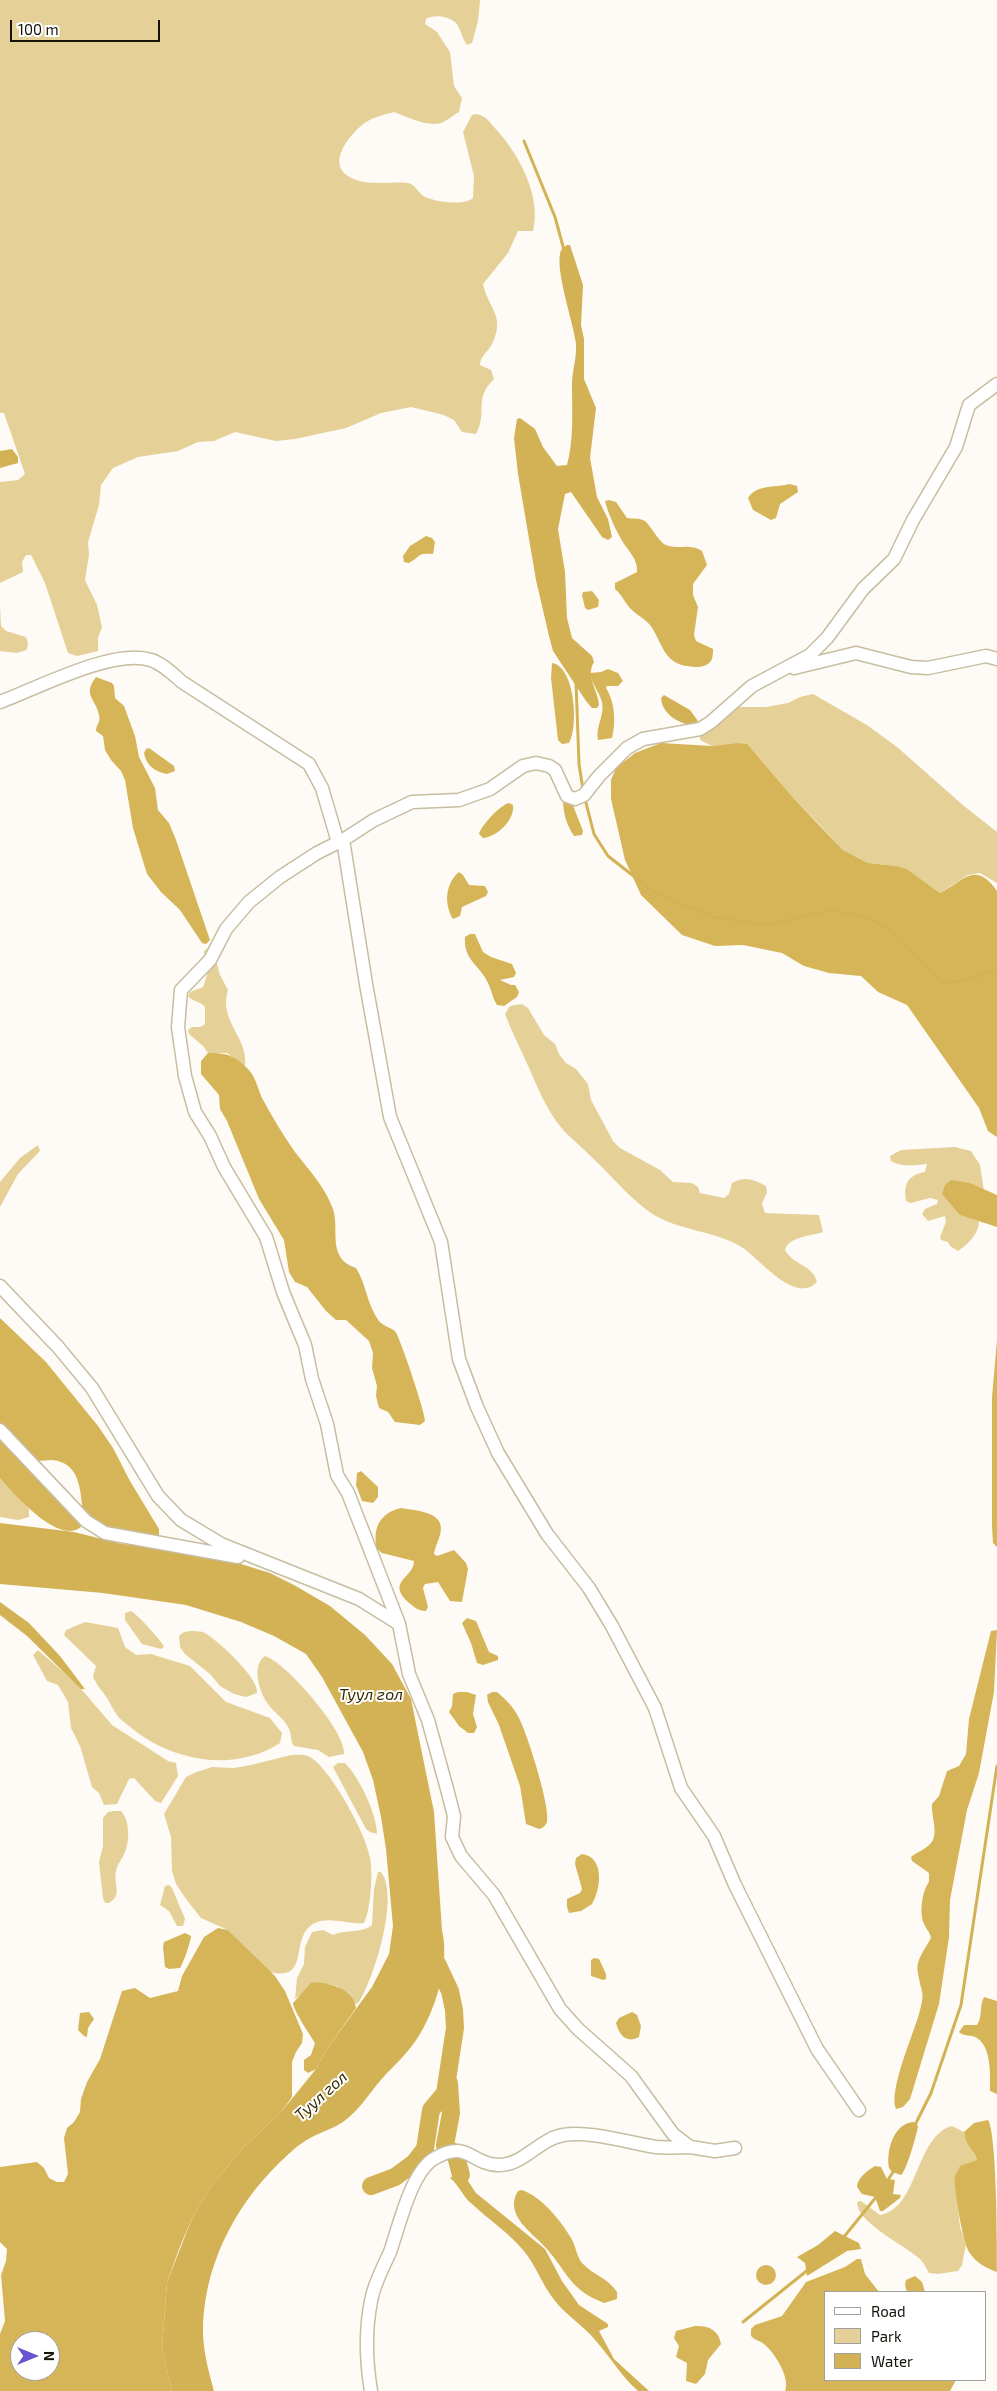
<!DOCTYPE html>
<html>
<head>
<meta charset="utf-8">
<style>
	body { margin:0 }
	#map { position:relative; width:997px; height:2391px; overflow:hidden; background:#fefbf6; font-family:"Exo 2",sans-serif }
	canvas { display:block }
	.legend { position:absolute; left:824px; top:2291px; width:162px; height:90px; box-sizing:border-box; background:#fff; border:1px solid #a1a09c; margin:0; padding:6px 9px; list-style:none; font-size:15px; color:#151208 }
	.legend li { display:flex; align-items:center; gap:10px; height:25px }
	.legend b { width:25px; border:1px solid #a1a09c }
	.north { position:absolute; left:10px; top:2331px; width:50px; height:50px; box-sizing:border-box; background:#fff; border:1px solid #a1a09c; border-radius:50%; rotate:90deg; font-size:14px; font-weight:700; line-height:20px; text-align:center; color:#151208 }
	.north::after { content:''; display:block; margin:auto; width:18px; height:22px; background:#6955ce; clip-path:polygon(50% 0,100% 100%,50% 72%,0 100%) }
	.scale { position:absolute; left:10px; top:20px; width:150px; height:22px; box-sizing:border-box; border:2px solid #151208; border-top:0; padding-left:6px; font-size:15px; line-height:18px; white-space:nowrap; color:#151208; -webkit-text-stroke:4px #fff; paint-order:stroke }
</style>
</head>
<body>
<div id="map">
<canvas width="997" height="2391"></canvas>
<ul class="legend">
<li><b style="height:6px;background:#fff"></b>Road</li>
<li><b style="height:14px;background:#e5d097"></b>Park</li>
<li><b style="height:14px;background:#d3b255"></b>Water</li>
</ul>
<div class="north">N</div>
<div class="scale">100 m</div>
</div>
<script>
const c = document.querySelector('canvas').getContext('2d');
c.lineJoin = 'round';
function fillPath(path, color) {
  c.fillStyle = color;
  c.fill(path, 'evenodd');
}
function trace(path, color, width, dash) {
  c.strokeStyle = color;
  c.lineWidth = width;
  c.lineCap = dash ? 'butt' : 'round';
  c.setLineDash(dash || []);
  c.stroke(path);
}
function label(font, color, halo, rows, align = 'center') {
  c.font = font + ' "Exo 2",sans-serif';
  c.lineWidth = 4;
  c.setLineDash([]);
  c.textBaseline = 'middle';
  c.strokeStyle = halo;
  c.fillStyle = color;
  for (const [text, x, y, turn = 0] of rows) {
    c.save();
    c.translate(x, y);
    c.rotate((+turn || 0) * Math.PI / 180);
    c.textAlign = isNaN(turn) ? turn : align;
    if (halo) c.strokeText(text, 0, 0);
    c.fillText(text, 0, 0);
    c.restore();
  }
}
fillPath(new Path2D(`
	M0,0H480L478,21L472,43L467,45C462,39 461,29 456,23C449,16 433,14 426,19L425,24L437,32L450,52L454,86L462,98L459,112C453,115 447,121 441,123C426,127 408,117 394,112C383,115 370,118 362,125C349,136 327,163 348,176C364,187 390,181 408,183C415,184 419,194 425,197C436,202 464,206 473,198L474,176L463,132L472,115C482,112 488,120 494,127C518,152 542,196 533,231H518L508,253L483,284C488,308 506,316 492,344C488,352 480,356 480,365L491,370L494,379C473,399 488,412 476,434L462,432L454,420L444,415L411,407L381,413L346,428L295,439L276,441L235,432L214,441L198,442L178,451L138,457L113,468L101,485L99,505L88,542L89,555L85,580L97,605L102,627L98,638V651L77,656L68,653L45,583L31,555H26L22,562L23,572L0,583V482L18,480L25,474L4,413H0Z
	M0,606L1,626L6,631L26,637L28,643L27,650L16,653L0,651Z
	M813,694L867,725L897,747L964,806L997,832V883L980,873L968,875L940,893L907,869L897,866L868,863L843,850L817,822L736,743L712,746L700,740V733L734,707H766L788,703L800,697Z
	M210,946L213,950L220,975L228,990C218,1021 249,1038 245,1066L227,1053H208L203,1046L189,1034L188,1030L192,1027H200L205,1024V1007C200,1001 193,1002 188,996L190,992L203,987L207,975L204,951Z
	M522,1004L528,1008L544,1035L555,1044L559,1054L566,1063L576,1069L588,1084L591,1100L613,1141L620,1148L660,1170L673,1182L692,1183L698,1187L700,1193L724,1198L729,1194L732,1183C744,1176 753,1179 766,1186L767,1192L762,1204L765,1213L819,1215L823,1232C812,1236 789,1236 785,1250C793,1265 813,1265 817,1282C795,1305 761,1260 743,1248C718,1231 678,1231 651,1213C634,1201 618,1184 604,1169C592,1157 580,1146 568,1135C547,1114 537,1085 525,1059C518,1044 511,1030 505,1014L510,1006Z
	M38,1145L40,1151L18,1174L0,1207V1182L20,1158Z
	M955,1147L971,1151L980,1165L984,1191L970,1183L962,1215L979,1221C979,1234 968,1244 958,1251L950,1246L948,1242L941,1240L940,1237L946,1222L945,1216L928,1221L922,1214L925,1209L937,1204L938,1200L930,1198L911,1203L906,1201C903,1184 908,1175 925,1172L927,1164C914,1165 903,1168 891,1161L890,1156L901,1150Z
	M0,1478L29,1509V1517L18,1520L0,1517Z
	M131,1611C136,1613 163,1642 164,1647L161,1649L142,1644L125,1620V1613Z
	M85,1622L118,1628L125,1647L136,1655L151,1654L190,1666L226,1702L270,1718L282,1733L280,1743C235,1772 175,1762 134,1730C129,1725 121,1721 117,1715C113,1710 111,1704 107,1698C102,1690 96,1685 93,1676L96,1666L64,1635L66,1630Z
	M191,1631C195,1631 199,1631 203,1632C217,1639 260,1679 257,1693L246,1697L234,1694L220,1686L210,1674L185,1654L180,1647L179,1636L184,1632Z
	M38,1650L76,1683L112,1725L168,1761L176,1763L178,1776L161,1803L155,1801L134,1778L129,1779L117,1804L104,1805L99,1793L92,1787L80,1746L71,1728L68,1702L58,1685L47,1681L33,1655Z
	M265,1656C287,1663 347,1733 344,1754L329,1757L318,1750L294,1746C290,1741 292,1734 288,1727C283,1717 274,1713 268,1704C259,1692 251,1665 265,1656Z
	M291,1755C297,1755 304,1754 310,1757C330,1768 367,1835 370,1858C373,1873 371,1909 364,1923C348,1925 328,1915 313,1924C289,1939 311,1982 270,1972L228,1930L201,1918L186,1899L176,1884L172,1871L171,1837L164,1814L186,1777L194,1773L212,1767L234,1768L251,1765Z
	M338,1763H345C359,1777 377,1814 377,1834L370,1832L366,1829L333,1767Z
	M114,1811H121C129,1819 130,1838 126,1849C124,1857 117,1864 116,1871C113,1884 123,1895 109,1903H105L103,1898L99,1862L103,1846V1818L108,1812Z
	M378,1872H381C400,1896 374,1978 359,2002L356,2004L337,1986L318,1982L295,1999L297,1978L304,1964L305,1947L312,1932L323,1930L333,1935C346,1929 361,1934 372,1925L374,1889Z
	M169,1885L172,1888L185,1919L183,1926H177L169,1911L160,1905L165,1886Z
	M952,2126L964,2132C966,2147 975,2150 977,2160L955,2184L960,2227L966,2244L962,2265L958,2271L938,2274L929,2273C926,2268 924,2263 920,2259C906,2246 857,2223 857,2202L861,2201L880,2215C919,2208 915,2136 952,2126Z`), '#e5d097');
fillPath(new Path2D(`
	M789,484L797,486L798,492L780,504L776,518L771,520L753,510L748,498C757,484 775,488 789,484Z
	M609,500L616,502L627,518C632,519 639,518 643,520C648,521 657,539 664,544C676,551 688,542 702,551L707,565L693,584V595L698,607L694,635L696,641L713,649C713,656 713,662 706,665C700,668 693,667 687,666C663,663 662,641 650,625C644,618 635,614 629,607C624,601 622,595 615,589V583L637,572C638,557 626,550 620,537C614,526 608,513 605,501Z
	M426,536L432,538L435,542L433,554C416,553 422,556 409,563L404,562L403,556L410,546Z
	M592,591L599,600L598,607L588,610L585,608L582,595L583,592Z
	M552,663C575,666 579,727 569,743L562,744L558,740L551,678Z
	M608,669L618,673L623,681L618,686H607L606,688C615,702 616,722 612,738L598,740C595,727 605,715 602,702C599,691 591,683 590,673L601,672Z
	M96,677L112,683L114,686L115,698L124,706L135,736L139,757L155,788L158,810L169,823L176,840L210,940L206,944L202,943L180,910L161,892L147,874L133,828L125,780L121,771L111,760L105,750L103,736L96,731C96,724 101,723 99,715C96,699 82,695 96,677Z
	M661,743L712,746L736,743L747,744L794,799L843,850L868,863L897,866L907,869L940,893C964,881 975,860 997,891V1137L988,1131L979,1108L907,1005L878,992L861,976L829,973L804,966L782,953L743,945L715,946L682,935L641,895L625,860L611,799V780L616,768L635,753Z
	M149,748L174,766L175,771L167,774C155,772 146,765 144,753L146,749Z
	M567,801L572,803L583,831L582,835L574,836C567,825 564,816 563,803Z
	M509,803L513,805C515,820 497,837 483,838L479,834C481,826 500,805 509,803Z
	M459,872L463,875L469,885L485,886L488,892L486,896L462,907L460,916L453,919C444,904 445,884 459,872Z
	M470,934H475L483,952L491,957L512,964L516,973L514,977L500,980L511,985H515L519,992L517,997L504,1006L497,1005C492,997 492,991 488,983C480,965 463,960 465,937Z
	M208,1053C227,1053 234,1055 248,1069C256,1077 258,1090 263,1100C273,1118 283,1135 295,1152C309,1170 325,1187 333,1209C340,1230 326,1258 356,1268C366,1283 367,1305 379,1321C383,1326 390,1327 395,1331C400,1337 426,1415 425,1421L420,1425L395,1422L388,1412L379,1408L376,1396L377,1386L372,1368L373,1353L369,1341L346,1320H336L326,1311L307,1287L295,1282L289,1272L284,1240L259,1199L227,1121L220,1109L219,1095L201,1074V1061Z
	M951,1180L970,1183L997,1195V1227L960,1215L942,1194L945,1185Z
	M0,1318L46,1362L98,1426L113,1448L130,1481L159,1529V1538L104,1528L83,1512C80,1491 81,1463 52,1460C47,1460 42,1461 37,1461L0,1423Z
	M997,1340V1547L993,1543L992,1526V1397Z
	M0,1436L58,1498L81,1527C59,1546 13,1493 0,1478Z
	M361,1471L378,1487V1497L373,1503L362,1501L356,1485L357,1473Z
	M401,1508C416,1511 447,1511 440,1535C438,1542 435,1547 434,1554L437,1556L454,1550L466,1563L468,1569L462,1602L450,1601L438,1582L425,1584L423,1588L428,1607L426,1611C418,1611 414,1607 408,1602C386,1581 414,1578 414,1561L382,1553L377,1549C372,1528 380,1513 401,1508Z
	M467,1618L476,1621L489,1652L498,1656V1660L483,1665L477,1663L471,1643L462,1623Z
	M997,1630L994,1692L979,1773L967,1810L950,1900L949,1937L939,2004L910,2099L903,2107L896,2109C888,2092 913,2035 919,2014C926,1990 921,1994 918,1973C915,1960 926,1948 931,1938C930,1932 926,1929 924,1924C919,1913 922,1891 929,1882V1873L912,1861L911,1857C917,1852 926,1849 931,1843C939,1834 931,1816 932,1804L939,1796L947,1771L959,1766L966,1754L969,1719L991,1631Z
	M458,1692H467L476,1695L473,1714L477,1727L474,1733H468L459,1726L449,1712L452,1706L453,1694Z
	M492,1692H497C506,1700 513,1706 519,1718C527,1733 551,1808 547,1822C545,1826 543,1828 539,1829L526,1824L520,1786L499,1725L488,1702L487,1695Z
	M582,1854C605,1857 601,1889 592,1904L581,1911L569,1913L567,1907V1899L580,1893L582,1889L575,1864L576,1858Z
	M218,1928L228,1930L275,1976L285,1991L303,2034L302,2043L296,2052L292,2062V2097L282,2111L242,2149L211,2186L193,2216L179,2249L167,2282L162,2349L172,2391H0V2334L5,2321L1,2275L6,2261L7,2249L0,2242V2167L37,2162L44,2168L49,2178L57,2182H64L68,2174L64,2138L67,2128L74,2122L80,2112L81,2099L87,2082L100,2059L122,1991L135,1988L150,1998L178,1991L182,1976L204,1937ZM20,2341H50V2371H20Z
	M185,1933L191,1936C191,1941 183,1964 180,1968L169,1969L165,1967L163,1947L164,1942Z
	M594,1958L599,1959L606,1974V1979L603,1980L591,1976V1960Z
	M318,1982C332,1984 354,1990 356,2008L329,2046L316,2069L308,2073L304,2070V2060L311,2055L315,2043C310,2035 293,2010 293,2003L311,1983Z
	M984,1997L997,2001V2094L990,2091C990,2075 992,2048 977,2038C971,2034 964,2037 959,2032L964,2025H977C983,2016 979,2006 984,1997Z
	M89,2012L94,2019L88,2028L87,2037L84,2036L78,2030L80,2013Z
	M632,2012L637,2015L641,2026L639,2037C627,2044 619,2035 616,2023L619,2018Z
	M988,2120C997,2134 997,2247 997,2272C986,2268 976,2263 969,2252C963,2243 953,2186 955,2176C956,2173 959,2169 960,2166L977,2160C975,2150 966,2148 964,2132L974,2123Z
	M522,2190C542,2197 561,2221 571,2238C576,2246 576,2255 582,2263C593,2275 608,2278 617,2292V2299L604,2303C569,2289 569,2274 546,2248C533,2233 503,2215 518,2191Z
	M857,2259H861L865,2274L879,2292H826V2380H956L950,2391H785C791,2378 773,2349 761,2342C757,2340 755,2340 751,2336V2329L755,2325L782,2316L806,2282L845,2267Z
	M756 2275a10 10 0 1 1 20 0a10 10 0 1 1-20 0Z
	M915,2276L922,2282L925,2292H907L905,2285L906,2280Z
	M695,2326C708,2325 719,2330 721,2344L708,2360L705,2374L696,2384L686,2381L687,2363L676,2357L679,2346L674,2338L676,2331Z`), '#d6b558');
fillPath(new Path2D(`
	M567,245H570L583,285L581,325L584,339V379L596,408L590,458L597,497L608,519L612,537L608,540L602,537L571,492L565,494L558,529L565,572L567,618L572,638L592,656L594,662C585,677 598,689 599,705L597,708H592L586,701L553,651L549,636L536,580L518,474L514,438L517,419L520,418L535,429L543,447L557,466L567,465C574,439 572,412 572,385C572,371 577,357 576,344C573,320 554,269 561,250Z
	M12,449L18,457V463L0,468V451Z
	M664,695L690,710L698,721L691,725C677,723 662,713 661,698Z
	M0,1523L74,1532L122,1544L163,1546L241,1564L270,1573L294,1585L330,1606L365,1635L392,1664L411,1699L434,1812L442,1930C451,1967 432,2025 406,2053C398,2063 388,2071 380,2081C369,2094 361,2107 348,2118C336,2129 318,2132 305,2141C295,2147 287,2156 279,2163C233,2208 202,2270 203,2335C204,2354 209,2373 214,2391H172L162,2349L167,2282L193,2216L211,2186L242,2149L282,2111L316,2069L329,2046L372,1987L389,1954L393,1926L386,1849L381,1817L373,1780L363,1752L322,1677L306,1654L274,1636L241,1622L186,1605L103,1593L0,1584Z
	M0,1602L29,1623L60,1656L85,1689H81L27,1636L0,1615Z
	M914,2122L918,2126C917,2134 906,2172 901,2175L892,2172L889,2168C886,2152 893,2123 914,2122Z
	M875,2166L881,2167L887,2179L895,2180L893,2194L901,2195L900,2198L883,2211H880L875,2197L862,2194L857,2187C857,2178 868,2170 875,2166Z
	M456,2174L466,2178L476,2193L545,2249L562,2281L579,2305L608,2324V2327L599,2331L614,2359L649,2391H638C621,2376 611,2358 596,2341C584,2326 567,2316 555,2301C542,2285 536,2265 523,2250C508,2232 489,2220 472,2204C463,2197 459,2185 450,2178Z
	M835,2231L859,2243L861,2249L847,2251L807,2276L805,2263L797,2257L818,2245Z`), '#d3b255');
trace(new Path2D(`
	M524,141L555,217L564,250
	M576,682L579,764L583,790
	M585,799L594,834L608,856L654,892L713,917L768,925L831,910L865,917L893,931L942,982L966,981L997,969
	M914,2127L931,2093L961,2005L997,1766
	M886,2183L895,2169
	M843,2238L877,2196
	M743,2322L809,2269`), '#d3b255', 3);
trace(new Path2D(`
	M449,2083L451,2113L445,2145L456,2156L461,2175
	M371,2186L395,2177L414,2163L425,2149L431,2110L445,2093L455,2028L454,2010L450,1991L433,1955`), '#d3b255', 18);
const minor = new Path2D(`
	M794,668L856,653L911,667L928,668L986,656L997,659
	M0,702C38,688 113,648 151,660C163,664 173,674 182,682L309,764L322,788L337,839L343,840L374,820L412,802L459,800L490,789L523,766L536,763L549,766L555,770L567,796L575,799L584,795L599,776L627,748L643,739L700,729L711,722L752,686L810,655L827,638L863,589L894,559L913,520L956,447L969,405L997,384
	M0,1286L58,1347L92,1388L158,1496L181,1520L221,1544L359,1599L399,1624L409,1674L428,1720L447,1789L454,1816L452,1837L461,1856L494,1895L560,2009L578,2029L631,2076L673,2134L690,2147L715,2151L735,2148
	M0,1430L86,1521L105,1533L238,1557
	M399,1624L348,1493L337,1475L327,1424L312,1379L305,1345L283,1292L266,1237L224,1167L210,1136L195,1112L185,1076L178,1027L181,990L210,960L226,929L249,902L280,877L317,853L343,840L366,984L390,1117L441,1242L459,1359L477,1407L498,1453L547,1534L589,1588L612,1626L655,1708L681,1788L714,1836L735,1885L817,2049L859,2110
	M371,2391C366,2361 365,2331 371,2301C374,2283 383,2268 390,2252C399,2227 411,2171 435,2158C468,2139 470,2164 498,2165C523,2166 539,2139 563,2135C588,2130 630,2143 656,2147C667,2148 679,2147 690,2147`);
trace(minor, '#c7bda1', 15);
trace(minor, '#fff', 12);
label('italic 16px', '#392c02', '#fff', [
	["Туул гол",371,1695],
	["Туул гол",321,2096,-42]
]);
</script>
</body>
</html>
